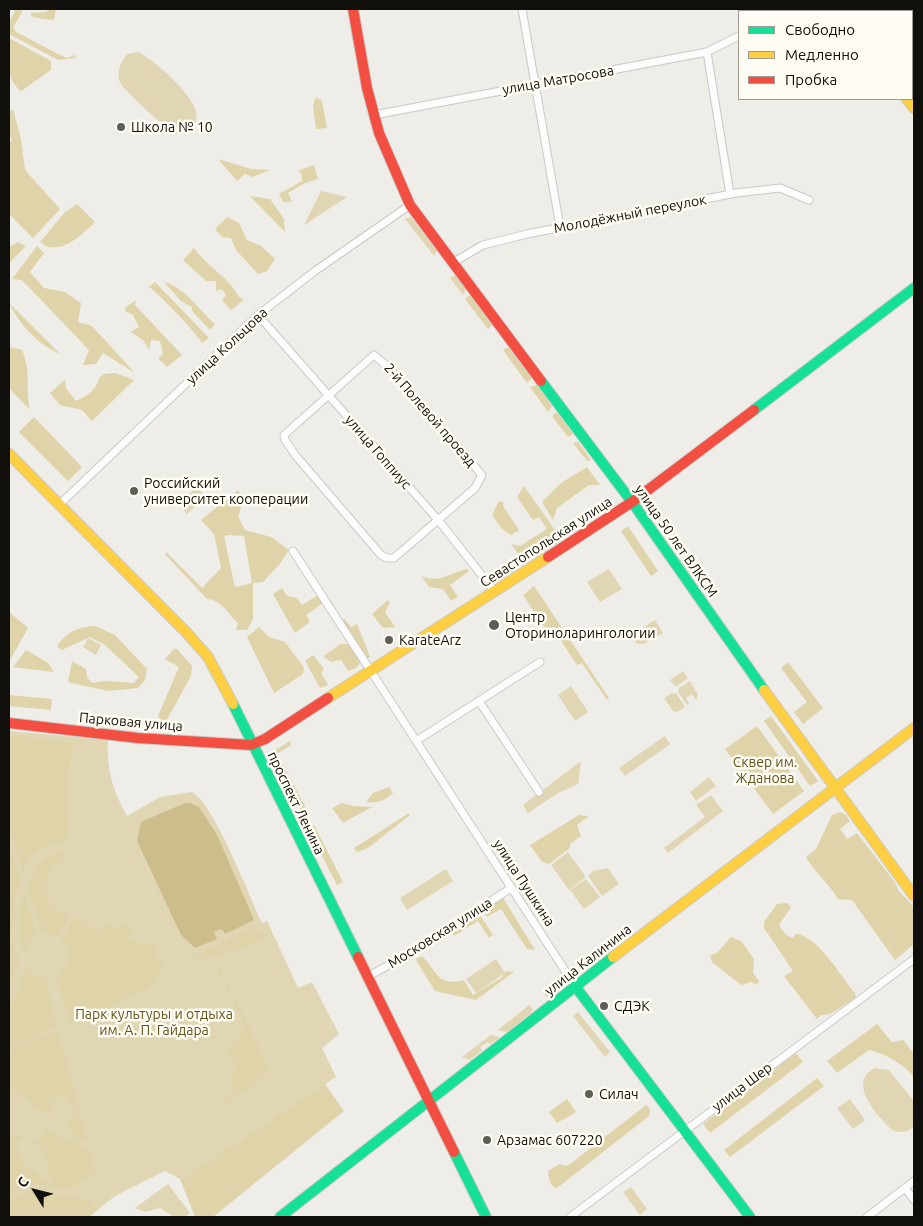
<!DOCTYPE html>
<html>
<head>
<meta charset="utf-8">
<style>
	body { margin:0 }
	#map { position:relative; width:923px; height:1226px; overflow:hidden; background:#eeede8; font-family:Ubuntu,sans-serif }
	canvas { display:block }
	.frame { position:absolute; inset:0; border:10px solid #100f0b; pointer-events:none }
	.legend { position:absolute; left:738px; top:10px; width:175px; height:90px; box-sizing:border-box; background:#fffcf3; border:1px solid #9f9d96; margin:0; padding:6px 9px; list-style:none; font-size:15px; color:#100f0b }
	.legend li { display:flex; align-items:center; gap:10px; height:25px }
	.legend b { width:25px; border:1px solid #9f9d96 }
	.north { position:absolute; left:10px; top:1166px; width:50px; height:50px; -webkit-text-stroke:4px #fffcf3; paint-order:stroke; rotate:306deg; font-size:14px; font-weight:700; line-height:20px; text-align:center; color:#100f0b }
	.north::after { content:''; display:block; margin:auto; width:18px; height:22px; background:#100f0b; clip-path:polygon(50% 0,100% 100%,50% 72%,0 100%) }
</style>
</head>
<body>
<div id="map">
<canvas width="923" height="1226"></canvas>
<div class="frame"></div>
<ul class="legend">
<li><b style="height:6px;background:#16e098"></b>Свободно</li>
<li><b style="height:6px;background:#ffcf43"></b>Медленно</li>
<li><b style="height:6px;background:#f24e42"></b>Пробка</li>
</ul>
<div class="north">С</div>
</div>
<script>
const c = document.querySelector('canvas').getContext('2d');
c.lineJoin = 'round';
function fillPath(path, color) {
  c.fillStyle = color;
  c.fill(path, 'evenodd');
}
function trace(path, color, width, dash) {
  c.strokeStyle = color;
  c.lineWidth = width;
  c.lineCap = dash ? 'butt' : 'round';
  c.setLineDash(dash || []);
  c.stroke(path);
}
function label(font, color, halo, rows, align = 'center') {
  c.font = font + ' Ubuntu,sans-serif';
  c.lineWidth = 5;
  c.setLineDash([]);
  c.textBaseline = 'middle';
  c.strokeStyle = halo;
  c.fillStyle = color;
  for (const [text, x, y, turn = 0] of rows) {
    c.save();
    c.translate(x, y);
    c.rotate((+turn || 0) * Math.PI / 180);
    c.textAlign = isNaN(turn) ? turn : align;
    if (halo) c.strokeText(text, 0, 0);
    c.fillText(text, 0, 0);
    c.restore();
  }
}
fillPath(new Path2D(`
	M138,52C153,59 210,106 194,125C190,129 182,131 176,134C167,129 121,89 119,80C117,70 121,62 127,54Z
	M321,191L347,197L304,225Z
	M411,217L437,251L434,256L405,219Z
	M455,275L466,289L463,295L450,278Z
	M197,487L206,497L187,514L178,504Z
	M563,538V540L502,580L500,578Z
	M609,569L622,589L600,602L587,582Z
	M655,620L663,633L644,644L636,643L631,635Z
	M88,638L101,645L96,655L83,647Z
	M683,671L688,678L677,686L674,685L670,680Z
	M690,681L698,695L696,700L692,694L686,698L689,704L687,705L678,692L679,688Z
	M571,686L588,712L575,721L558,695Z
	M672,693H676L685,707L677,712L673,711L664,698Z
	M9,731L108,740C106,769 113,791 127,816L160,797L192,792C214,804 249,895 261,921L263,923L267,921L298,988L312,982L339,1034L322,1048L336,1077L180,1179L165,1171L115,1196L89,1217H9Z
	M665,736L670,744L625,776L619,768Z
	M581,761L578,784L558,793L528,813L523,805Z
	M709,777L716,786L696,801L690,792Z
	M711,795L723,811L668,853L664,848L705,817L696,805Z
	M568,852L586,877L569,890L551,865Z
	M608,868L619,884L602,896L588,876L593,871Z
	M446,869L453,881L407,910L400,898Z
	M586,879L600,897L584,909L570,890Z
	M496,959L505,973L476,993L466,979Z
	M556,984L561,990L547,997L544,994Z
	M529,1005L533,1009L532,1012L507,1032L498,1030Z
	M578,1012L610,1052L605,1057L573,1016Z
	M491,1035L500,1037L490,1044L488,1042L480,1047L482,1050L470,1060L462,1057Z
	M875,1068L889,1070L914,1101V1126C908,1133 900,1133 892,1130C877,1115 846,1082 875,1068Z
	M850,1099L865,1120L853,1129L837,1108Z
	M168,1184L190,1213L186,1216L190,1217H174L160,1208L145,1212L135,1208Z
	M631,1187L647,1209L640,1215L623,1192Z`), '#e0d6b4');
fillPath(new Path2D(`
	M16,9L23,11L13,27L16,32L66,58L75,55L76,58L58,60L9,34V23Z
	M50,9H56L54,20C46,19 39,19 31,16V13L46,12Z
	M9,38L51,61V70L21,91C5,79 9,58 9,38Z
	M316,97L322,101L327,128L316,129L313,105Z
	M13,109L21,139L25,170L60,209L33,238L9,214V143L12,140L9,133V112Z
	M218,159L251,169L270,170L253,177L245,174L237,181Z
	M314,165L318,179L305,183L288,193L292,202H283L279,194L302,181V174L298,171Z
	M250,196L270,199L284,219L285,232Z
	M77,204L95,222C82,235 58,258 40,242L65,212Z
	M227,217L239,223L247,240L261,246L275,259L267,271L258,274L236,250L231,238L222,237L215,229Z
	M18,242L26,246L9,263V247Z
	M37,246L44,253L30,272L44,288L65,292L81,303L78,322L92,326L135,373L103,353L96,364L83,365L89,350L22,280L12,279Z
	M194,248C206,266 230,278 239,297L244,300L231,310L222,300L226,295L222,289L216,291V281H206L183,260Z
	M155,282L209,338L202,343C198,334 157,292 149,287Z
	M164,282C186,288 198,309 215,324L210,330L192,311V307L181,301Z
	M470,295L492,325L488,329L465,299Z
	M136,300L135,305L182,355L167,367L158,358L163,354L160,341L151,340L149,350L143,340L131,332L139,327L133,315L125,311V308Z
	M9,303L60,354C37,344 20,325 9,303Z
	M9,347L22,350C32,374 25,386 30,410L9,388Z
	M508,347L532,378L527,383L503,350Z
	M115,373L134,380L92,421L82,410L60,405L50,393L65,380L66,388L76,401L89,394L96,386L100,377L104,374Z
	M537,385L552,406L548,412L530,387Z
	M557,412L573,434L568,437L552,416Z
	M34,417L82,467L68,481L19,432Z
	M578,442L591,460L587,461L573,443Z
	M587,467L600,485H589L557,508L553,520L542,502L561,483Z
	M524,486L557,533L521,557L511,544L520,546L547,529L539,517L533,520L517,497Z
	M238,490L244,498L238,517L245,530L271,537L289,550L279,565L263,582L253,583V619L247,630H236L238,623C228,614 222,600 207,599L165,554L166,552L202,588L221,568L214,534L201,520ZM228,535L244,536L252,583L236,587L234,583L224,536Z
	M499,501L504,503L503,506L519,530L511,535L502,529L492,515Z
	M628,526L658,571L651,576L621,531Z
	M468,569V572L450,585L458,597L451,601L443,589L429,587L421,576C439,584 451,572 468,569Z
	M534,586L609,698L607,700L582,663L577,665L554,630L548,633L523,595Z
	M282,588L287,596L297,598L302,605L318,595L323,603L306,615L310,622L295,633L273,594Z
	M388,600L390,603L385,612L395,627L383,628L372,614Z
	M9,612L28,628L9,662Z
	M344,619L351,627L357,624L370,657L364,660L342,624Z
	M95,626L115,635L147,669L145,680L138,688L108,691L68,682L72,661L86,669L87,677L92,683L104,681L134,683L139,677L105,645L90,637L62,650L57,647C65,632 79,627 95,626Z
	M259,627L269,637L285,642L304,668L303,674L274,693L247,637Z
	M341,644H349L361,662L356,668L348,671L341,660L331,662L323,656Z
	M174,649H177L192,666L191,676L164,725L158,716L179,667L165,659Z
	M26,650L48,663L54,672L13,667Z
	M313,655L324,669L321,673L328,685L320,688L305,661Z
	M788,662L823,708L803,724L794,712L807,702L781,668Z
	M9,695L52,699L51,710L9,706Z
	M771,716L818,781L810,786L764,721Z
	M757,726L804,791L773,814L725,749Z
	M9,735L73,742L66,798L68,841C43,847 33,848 23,872L9,826Z
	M290,741L291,745L277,754L308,812L303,815L271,753Z
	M389,787L393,793C386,800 377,804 366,802L373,793Z
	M342,803L353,806L372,807L343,823L332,808Z
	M840,812L845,814L850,821L840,829L847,839L857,833L894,881L899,891L914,907V944L895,960L852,900L838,899C829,883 815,873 806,857L816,849L832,815Z
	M409,813L410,815L368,848L357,852L354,848Z
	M579,815L589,816L577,825L581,836L570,844V848L549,864L542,862L530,845Z
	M314,825L343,882L337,885L308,828Z
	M9,846L20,881L14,900L11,940L19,960L9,986Z
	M63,851L64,854C42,873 37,905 69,916L57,936L43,932L27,886C36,867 41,855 63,851Z
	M24,894L37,935L29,941L24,954C18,935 19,912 24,894Z
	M502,896L535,950L527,949L501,909L487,917L481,909Z
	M787,903L791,907L779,925L786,935L793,938L796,934C818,936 841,977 855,993L856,998L830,1014L821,1015L817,1019L784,976L793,971L764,928V922L777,904Z
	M478,912L493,935L489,938L478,921L454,936L450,930Z
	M75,917L101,931L109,922L114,928L118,929L125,923L131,926L133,931L128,938L131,942H155L159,960L164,963L160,974L148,989L69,1023L57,977C69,967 73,953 61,940Z
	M258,925L259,927L256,929L258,935L262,933L265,937L231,953L225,941Z
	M731,937L741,941L754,959L753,973L759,981L757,985L751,982L741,985L712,962L710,956L718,952Z
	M223,942L229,954L220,958L217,952L195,963L194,956Z
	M422,956C438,972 437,987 464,980L473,995L501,978L506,971L514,972L476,1000L435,991L417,962L416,959Z
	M217,964L266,1061L264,1063L270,1072L246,1090L232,1096L230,1100L218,1109L235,1091L229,1079L238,1065L225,1054L244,1031L240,1015L215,965Z
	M25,966L35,976L45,979L57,1027L9,1046V1011L12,1008Z
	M877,1024L892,1042L903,1040L914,1054V1077C903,1064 886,1054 869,1050L837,1073L827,1061Z
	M58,1030L73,1085L64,1098L59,1095L55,1099H52L55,1108L49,1116L9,1086V1054L13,1046Z
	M796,1053L803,1062L710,1133L703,1124Z
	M817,1078L824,1086L730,1157L724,1150Z
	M325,1084L344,1111L213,1217H195L180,1179Z
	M74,1088L79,1107L68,1101V1095Z
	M567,1099L576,1112L557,1123L549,1112Z
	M646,1105L650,1109L649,1116L557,1188C549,1186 549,1178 548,1171L560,1164L565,1166L569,1165Z
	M75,1108L79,1109L87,1139L82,1140L68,1130V1117H74Z
	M44,1130L54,1133L65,1141L73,1139L90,1151L96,1172L70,1190L30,1183L9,1193V1138L14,1133L40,1141ZM24,1136L41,1147L48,1160V1169L53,1185L25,1165L16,1145L17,1140Z
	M34,1189L91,1201L97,1210L89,1217H9V1200Z`), '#dfd3a9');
fillPath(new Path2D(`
	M185,803H190L199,807L217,835L254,920L225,934L222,929L214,932L217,939L195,948L181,935L137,841L141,822Z`), '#ccbd8a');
const street = new Path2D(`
	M522,9L560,227
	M707,52L730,194
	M374,115L707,52L739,36
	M454,262L483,245L527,234L736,193L780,188L809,200
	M258,315L439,521L495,592
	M374,355L387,366L482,475L475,488L394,558H387L381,555L296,456L285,440L284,435Z
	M60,504L258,315L315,271L410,205
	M293,551L575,986
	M479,701L539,792
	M416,741L540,662
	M367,977L423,946L511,888
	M905,1188L914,1200
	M570,1217L914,959
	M867,1217L914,1181`);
const fast = new Path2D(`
	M541,381L632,502L764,690
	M754,410L914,288
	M233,704L358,957
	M575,986L750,1217
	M454,1152L486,1217
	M280,1217L613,957`);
const slow = new Path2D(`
	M834,9L836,11
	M907,99L914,108
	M9,454L187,633L208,657L233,704
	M764,690L914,896
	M328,698L548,557
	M613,957L914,728`);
const jam = new Path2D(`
	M353,9L367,88L379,133L410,205L541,381
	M548,557L632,502L754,410
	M9,723L138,738L251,745L265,739L328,698
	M358,957L454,1152`);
trace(street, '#cac9c5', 9);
trace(fast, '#cac9c5', 12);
trace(slow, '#cac9c5', 12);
trace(jam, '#cac9c5', 12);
trace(street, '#fcfcfc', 7);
trace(fast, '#16e098', 10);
trace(slow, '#ffcf43', 10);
trace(jam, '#f24e42', 10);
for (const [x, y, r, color] of [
	[121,127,5,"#5e5d58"],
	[134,491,5,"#5e5d58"],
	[494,625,6,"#5e5d58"],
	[389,640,5,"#5e5d58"],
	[604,1006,5,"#5e5d58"],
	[589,1094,5,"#5e5d58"],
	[487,1140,5,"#5e5d58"]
]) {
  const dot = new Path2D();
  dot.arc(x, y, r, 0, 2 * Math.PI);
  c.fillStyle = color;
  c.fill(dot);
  trace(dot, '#fffcf3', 2);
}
label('14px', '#100f0b', '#fffcf3', [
	["улица Матросова",558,80,-10],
	["Молодёжный переулок",630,214,-11],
	["улица Кольцова",227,346,-43],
	["2-й Полевой проезд",430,415,49],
	["улица Гоппиус",378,452,49],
	["улица 50 лет ВЛКСМ",676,541,55],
	["Севастопольская улица",546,542,-33],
	["Парковая улица",131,722,5],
	["проспект Ленина",296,803,64],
	["улица Пушкина",524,883,57],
	["Московская улица",440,933,-32],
	["улица Калинина",588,960,-38],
	["улица Шер",742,1087,-37]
]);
label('14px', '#100f0b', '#fffcf3', [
	["Школа № 10",131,127],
	["Российский",144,483],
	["университет кооперации",144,499],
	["Центр",505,617],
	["Оториноларингологии",505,633],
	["KarateArz",399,640],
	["СДЭК",614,1006],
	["Силач",599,1094],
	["Арзамас 607220",497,1140]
], 'left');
label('14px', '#62541d', '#fffcf3', [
	["Сквер им.",765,762],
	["Жданова",765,778],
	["Парк культуры и отдыха",154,1014],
	["им. А. П. Гайдара",154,1030]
]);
</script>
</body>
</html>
